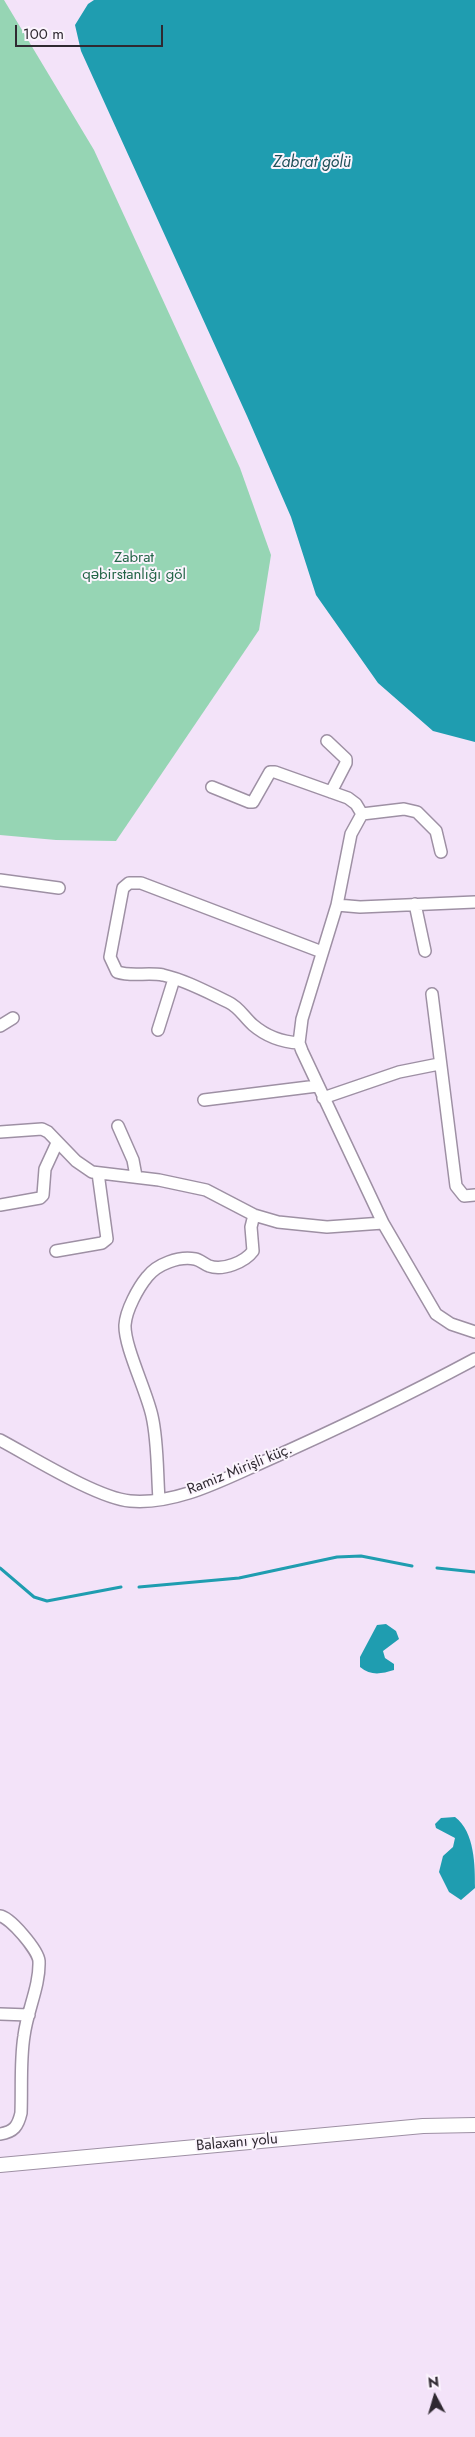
<!DOCTYPE html>
<html>
<head>
<meta charset="utf-8">
<style>
	body { margin:0 }
	#map { position:relative; width:475px; height:2437px; overflow:hidden; background:#f3e3f9; font-family:Jost,sans-serif }
	canvas { display:block }
	.north { position:absolute; left:410px; top:2372px; width:50px; height:50px; -webkit-text-stroke:4px #fbf4fd; paint-order:stroke; rotate:354deg; font-size:14px; font-weight:700; line-height:20px; text-align:center; color:#2f2931 }
	.north::after { content:''; display:block; margin:auto; width:18px; height:22px; background:#2f2931; clip-path:polygon(50% 0,100% 100%,50% 72%,0 100%) }
	.scale { position:absolute; left:15px; top:25px; width:148px; height:22px; box-sizing:border-box; border:2px solid #2f2931; border-top:0; padding-left:6px; font-size:15px; line-height:18px; white-space:nowrap; color:#2f2931; -webkit-text-stroke:4px #fbf4fd; paint-order:stroke }
</style>
</head>
<body>
<div id="map">
<canvas width="475" height="2437"></canvas>
<div class="north">N</div>
<div class="scale">100 m</div>
</div>
<script>
const c = document.querySelector('canvas').getContext('2d');
c.lineJoin = 'round';
function fillPath(path, color) {
  c.fillStyle = color;
  c.fill(path, 'evenodd');
}
function trace(path, color, width, dash) {
  c.strokeStyle = color;
  c.lineWidth = width;
  c.lineCap = dash ? 'butt' : 'round';
  c.setLineDash(dash || []);
  c.stroke(path);
}
function label(font, color, halo, rows, align = 'center') {
  c.font = font + ' Jost,sans-serif';
  c.lineWidth = 4;
  c.setLineDash([]);
  c.textBaseline = 'middle';
  c.strokeStyle = halo;
  c.fillStyle = color;
  for (const [text, x, y, turn = 0] of rows) {
    c.save();
    c.translate(x, y);
    c.rotate((+turn || 0) * Math.PI / 180);
    c.textAlign = isNaN(turn) ? turn : align;
    if (halo) c.strokeText(text, 0, 0);
    c.fillText(text, 0, 0);
    c.restore();
  }
}
fillPath(new Path2D(`
	M0,0H4L94,150L240,468L271,555L259,630L116,841L56,840L0,835Z`), '#96d5b4');
fillPath(new Path2D(`
	M94,0H475V742L433,731L378,683L316,595L291,517L247,416L81,51L75,25L88,4Z
	M386,1624L396,1631L399,1639L383,1651L385,1658L394,1664V1670C381,1674 371,1676 360,1667V1657L377,1625Z
	M455,1817C475,1832 475,1866 475,1888L461,1900L449,1892L439,1872L443,1856L453,1847L455,1838L436,1828L435,1824L441,1818Z`), '#1f9db0');
trace(new Path2D(`
	M0,1568L34,1597L47,1601L121,1587
	M437,1568L475,1572
	M139,1587L239,1578L337,1557L361,1556L412,1566`), '#1f9db0', 3);
const minor = new Path2D(`
	M327,741L346,759V763L331,792
	M212,787L249,802H253L270,772H275L348,798L356,804L362,814L351,834L337,905L302,1019L299,1043L302,1051L383,1223
	M362,814L404,809L417,812L436,831L441,852
	M0,880L59,888
	M415,904L425,951
	M337,905L360,907L475,902
	M432,994L456,1186L464,1196L475,1195
	M0,1026L13,1018
	M158,1030L174,979
	M299,1043C282,1042 267,1037 253,1025C244,1017 239,1007 228,1002C207,992 185,980 163,975C147,972 132,977 117,972L110,957L123,888L129,883H141L322,952
	M323,1098L399,1072L439,1064
	M204,1100L317,1086
	M118,1126L133,1160L136,1176
	M0,1132L42,1129L48,1132L76,1161L92,1172L159,1180L206,1190L254,1215L278,1222L327,1227L383,1223L436,1314L451,1324L475,1332
	M0,1205L40,1198L43,1195L45,1169L57,1143
	M56,1251L102,1243L107,1239L98,1173
	M0,1440C32,1457 97,1498 130,1501C176,1505 222,1480 263,1462C335,1430 406,1396 475,1359
	M159,1499C157,1473 158,1442 152,1416C147,1392 124,1346 125,1325C126,1310 138,1288 147,1277C157,1264 179,1256 195,1259C200,1260 204,1264 209,1266C223,1271 245,1262 253,1251L251,1227L254,1215
	M0,1916C10,1917 38,1950 39,1961C40,1986 27,2011 24,2036C20,2061 22,2088 21,2113C18,2126 14,2132 0,2134
	M0,2014L29,2015`);
const major = new Path2D(`
	M0,2165L423,2126L475,2125`);
trace(minor, '#9e90a4', 14);
trace(major, '#9e90a4', 16);
trace(minor, '#fff', 11);
trace(major, '#fff', 14);
label('15px', '#236447', '#fbf4fd', [
	["Zabrat",134,558],
	["qəbirstanlığı göl",134,575]
]);
label('15px', '#2f2931', '#fbf4fd', [
	["Ramiz Mirişli küç.",240,1470,-22],
	["Balaxanı yolu",237,2143,-5]
]);
label('italic 16px', '#21525a', '#fbf4fd', [
	["Zabrat gölü",312,163]
]);
</script>
</body>
</html>
